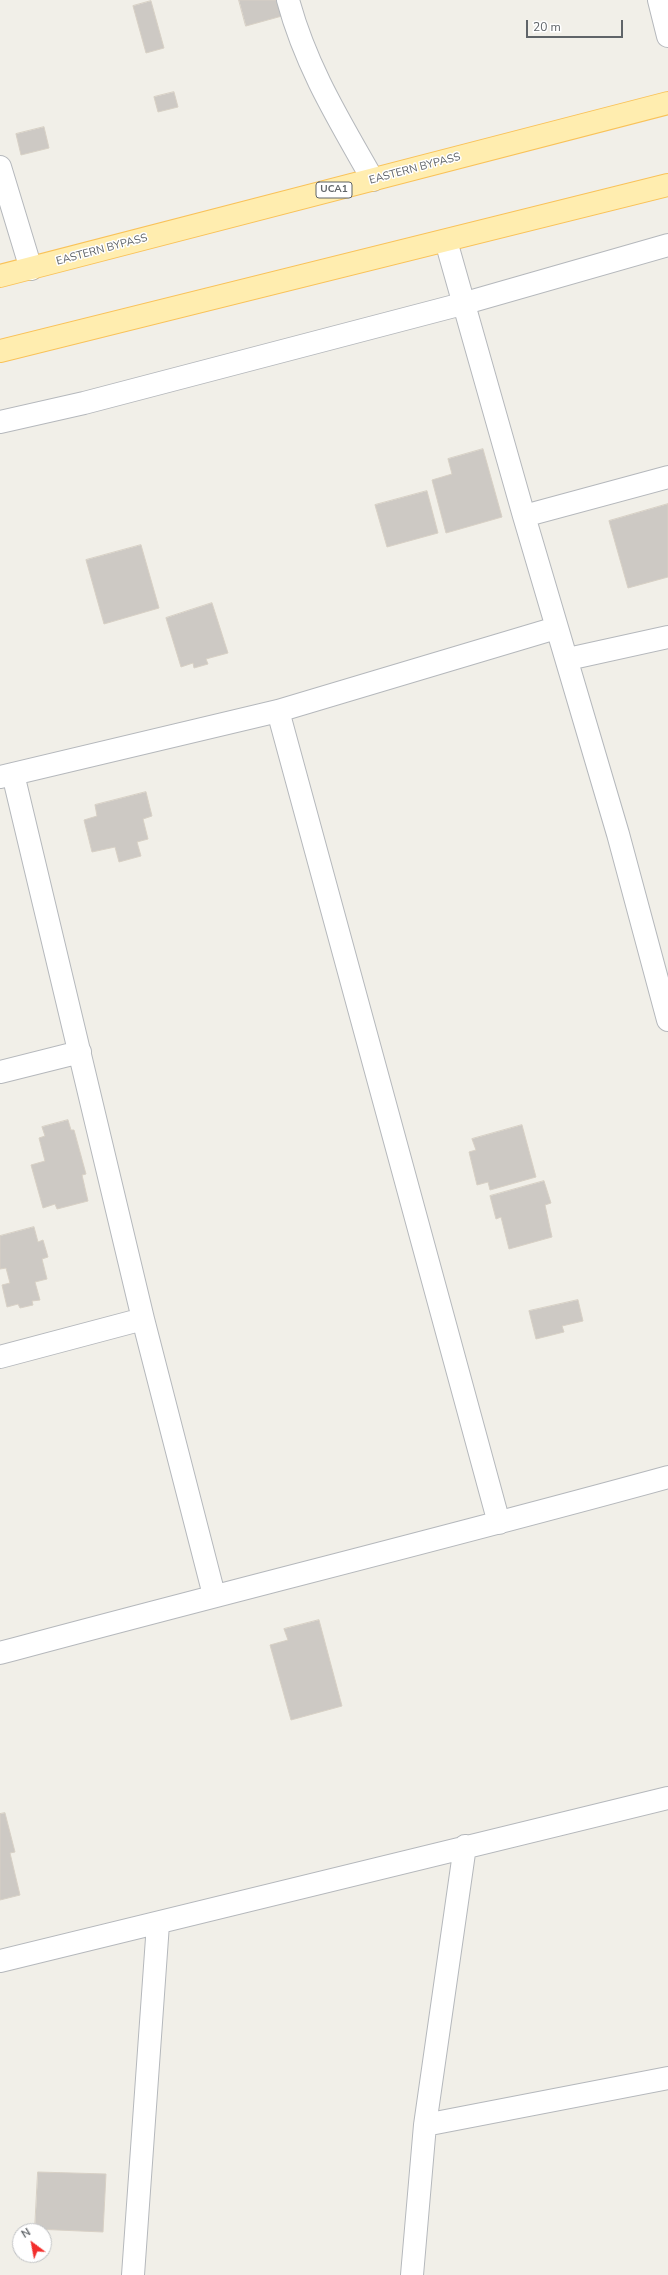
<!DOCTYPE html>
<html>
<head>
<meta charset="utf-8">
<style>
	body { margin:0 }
	#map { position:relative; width:668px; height:2275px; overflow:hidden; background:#f1efe8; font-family:"Nunito Sans",sans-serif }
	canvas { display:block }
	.north { position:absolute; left:12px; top:2223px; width:40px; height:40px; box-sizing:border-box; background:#fff; border:1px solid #bfc1c3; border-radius:50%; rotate:328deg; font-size:11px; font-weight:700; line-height:16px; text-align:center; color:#5f6468 }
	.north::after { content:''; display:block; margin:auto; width:14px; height:18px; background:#f32e2c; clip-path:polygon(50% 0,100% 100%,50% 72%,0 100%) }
	.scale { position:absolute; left:526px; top:20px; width:97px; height:18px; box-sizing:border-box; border:2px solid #5f6468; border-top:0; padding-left:5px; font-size:12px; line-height:14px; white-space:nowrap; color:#5f6468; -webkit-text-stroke:3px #fff; paint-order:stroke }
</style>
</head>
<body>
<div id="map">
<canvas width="668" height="2275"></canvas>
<div class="north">N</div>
<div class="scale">20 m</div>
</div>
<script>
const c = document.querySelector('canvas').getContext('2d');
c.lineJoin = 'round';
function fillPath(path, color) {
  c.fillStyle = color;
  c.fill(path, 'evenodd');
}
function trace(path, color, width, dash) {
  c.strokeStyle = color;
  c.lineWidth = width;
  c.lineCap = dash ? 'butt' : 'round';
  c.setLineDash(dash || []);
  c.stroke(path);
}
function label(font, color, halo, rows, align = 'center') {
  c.font = font + ' "Nunito Sans",sans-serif';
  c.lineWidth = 3;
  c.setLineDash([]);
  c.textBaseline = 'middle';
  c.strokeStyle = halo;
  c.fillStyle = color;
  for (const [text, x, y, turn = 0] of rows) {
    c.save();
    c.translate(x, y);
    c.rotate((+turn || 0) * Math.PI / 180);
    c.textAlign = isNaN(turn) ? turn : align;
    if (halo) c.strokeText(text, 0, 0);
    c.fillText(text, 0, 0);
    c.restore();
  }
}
const building = new Path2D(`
	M239,0H278L282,16L246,26Z
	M151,1L164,48L146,53L133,6Z
	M174,92L178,107L158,112L154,97Z
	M44,127L49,148L21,155L16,134Z
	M483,449L502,517L446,533L432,480L452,474L448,459Z
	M427,491L438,533L387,547L375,505Z
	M668,504V577L628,588L609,521Z
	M141,545L159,608L104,624L86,560Z
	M212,603L228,653L206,659L208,664L194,668L193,663L181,667L166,618Z
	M146,792L152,816L143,819L148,839L137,842L141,856L119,862L115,847L92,852L84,820L97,816L95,805Z
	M68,1120L71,1130H74L86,1174L82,1175L88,1201L57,1209L55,1204L43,1208L31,1165L45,1161L39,1138L45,1136L42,1127Z
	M522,1125L536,1177L490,1190L488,1182L477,1185L469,1152L476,1150L472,1139Z
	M544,1181L551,1203L545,1205L552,1237L509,1249L501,1217L496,1219L490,1196Z
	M34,1227L38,1242L43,1240L48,1257L42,1259L47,1279L35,1282L40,1300L32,1301L33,1305L20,1308L18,1304L7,1307L2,1285L10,1283L6,1268L0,1269V1236Z
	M578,1300L583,1321L562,1326L564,1332L536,1339L529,1311Z
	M319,1620L342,1706L291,1720L270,1645L288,1640L284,1629Z
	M5,1813L15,1852L10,1853L20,1895L0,1900V1814Z
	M38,2172L106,2174L103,2232L35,2229Z`);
fillPath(building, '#cdc9c4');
trace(building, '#d7d0c5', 1);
const street = new Path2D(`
	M288,0C306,67 339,120 373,180
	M659,0L668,36
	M0,167L31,269
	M446,241L524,516L618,834L668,1020
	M0,422L84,403L462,304L668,245
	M524,516L668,477
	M568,659L668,637
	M278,711L499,1523
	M13,774L143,1319L214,1595
	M0,777L278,711L556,628
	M0,1072L80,1052
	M0,1357L143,1319
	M0,1653C222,1593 446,1538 668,1477
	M0,1961L668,1798
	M425,2125L668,2078
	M133,2275L158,1924
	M412,2275L425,2125L465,1846`);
const primary = new Path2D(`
	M0,276L668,103
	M0,351L668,185`);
trace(street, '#b5b8bc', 24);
trace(primary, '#f9c259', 24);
trace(street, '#fff', 22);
trace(primary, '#ffedaf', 22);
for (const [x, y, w] of [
	[334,190,36]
]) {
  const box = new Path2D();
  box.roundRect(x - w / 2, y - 8, w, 16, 3);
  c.fillStyle = '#fff';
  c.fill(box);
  trace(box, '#5f6468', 1);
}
label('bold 10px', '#5f6468', null, [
	["UCA1",334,190]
]);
label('11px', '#5f6468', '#fff', [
	["EASTERN BYPASS",415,169,-15],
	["EASTERN BYPASS",102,250,-15]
]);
</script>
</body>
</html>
